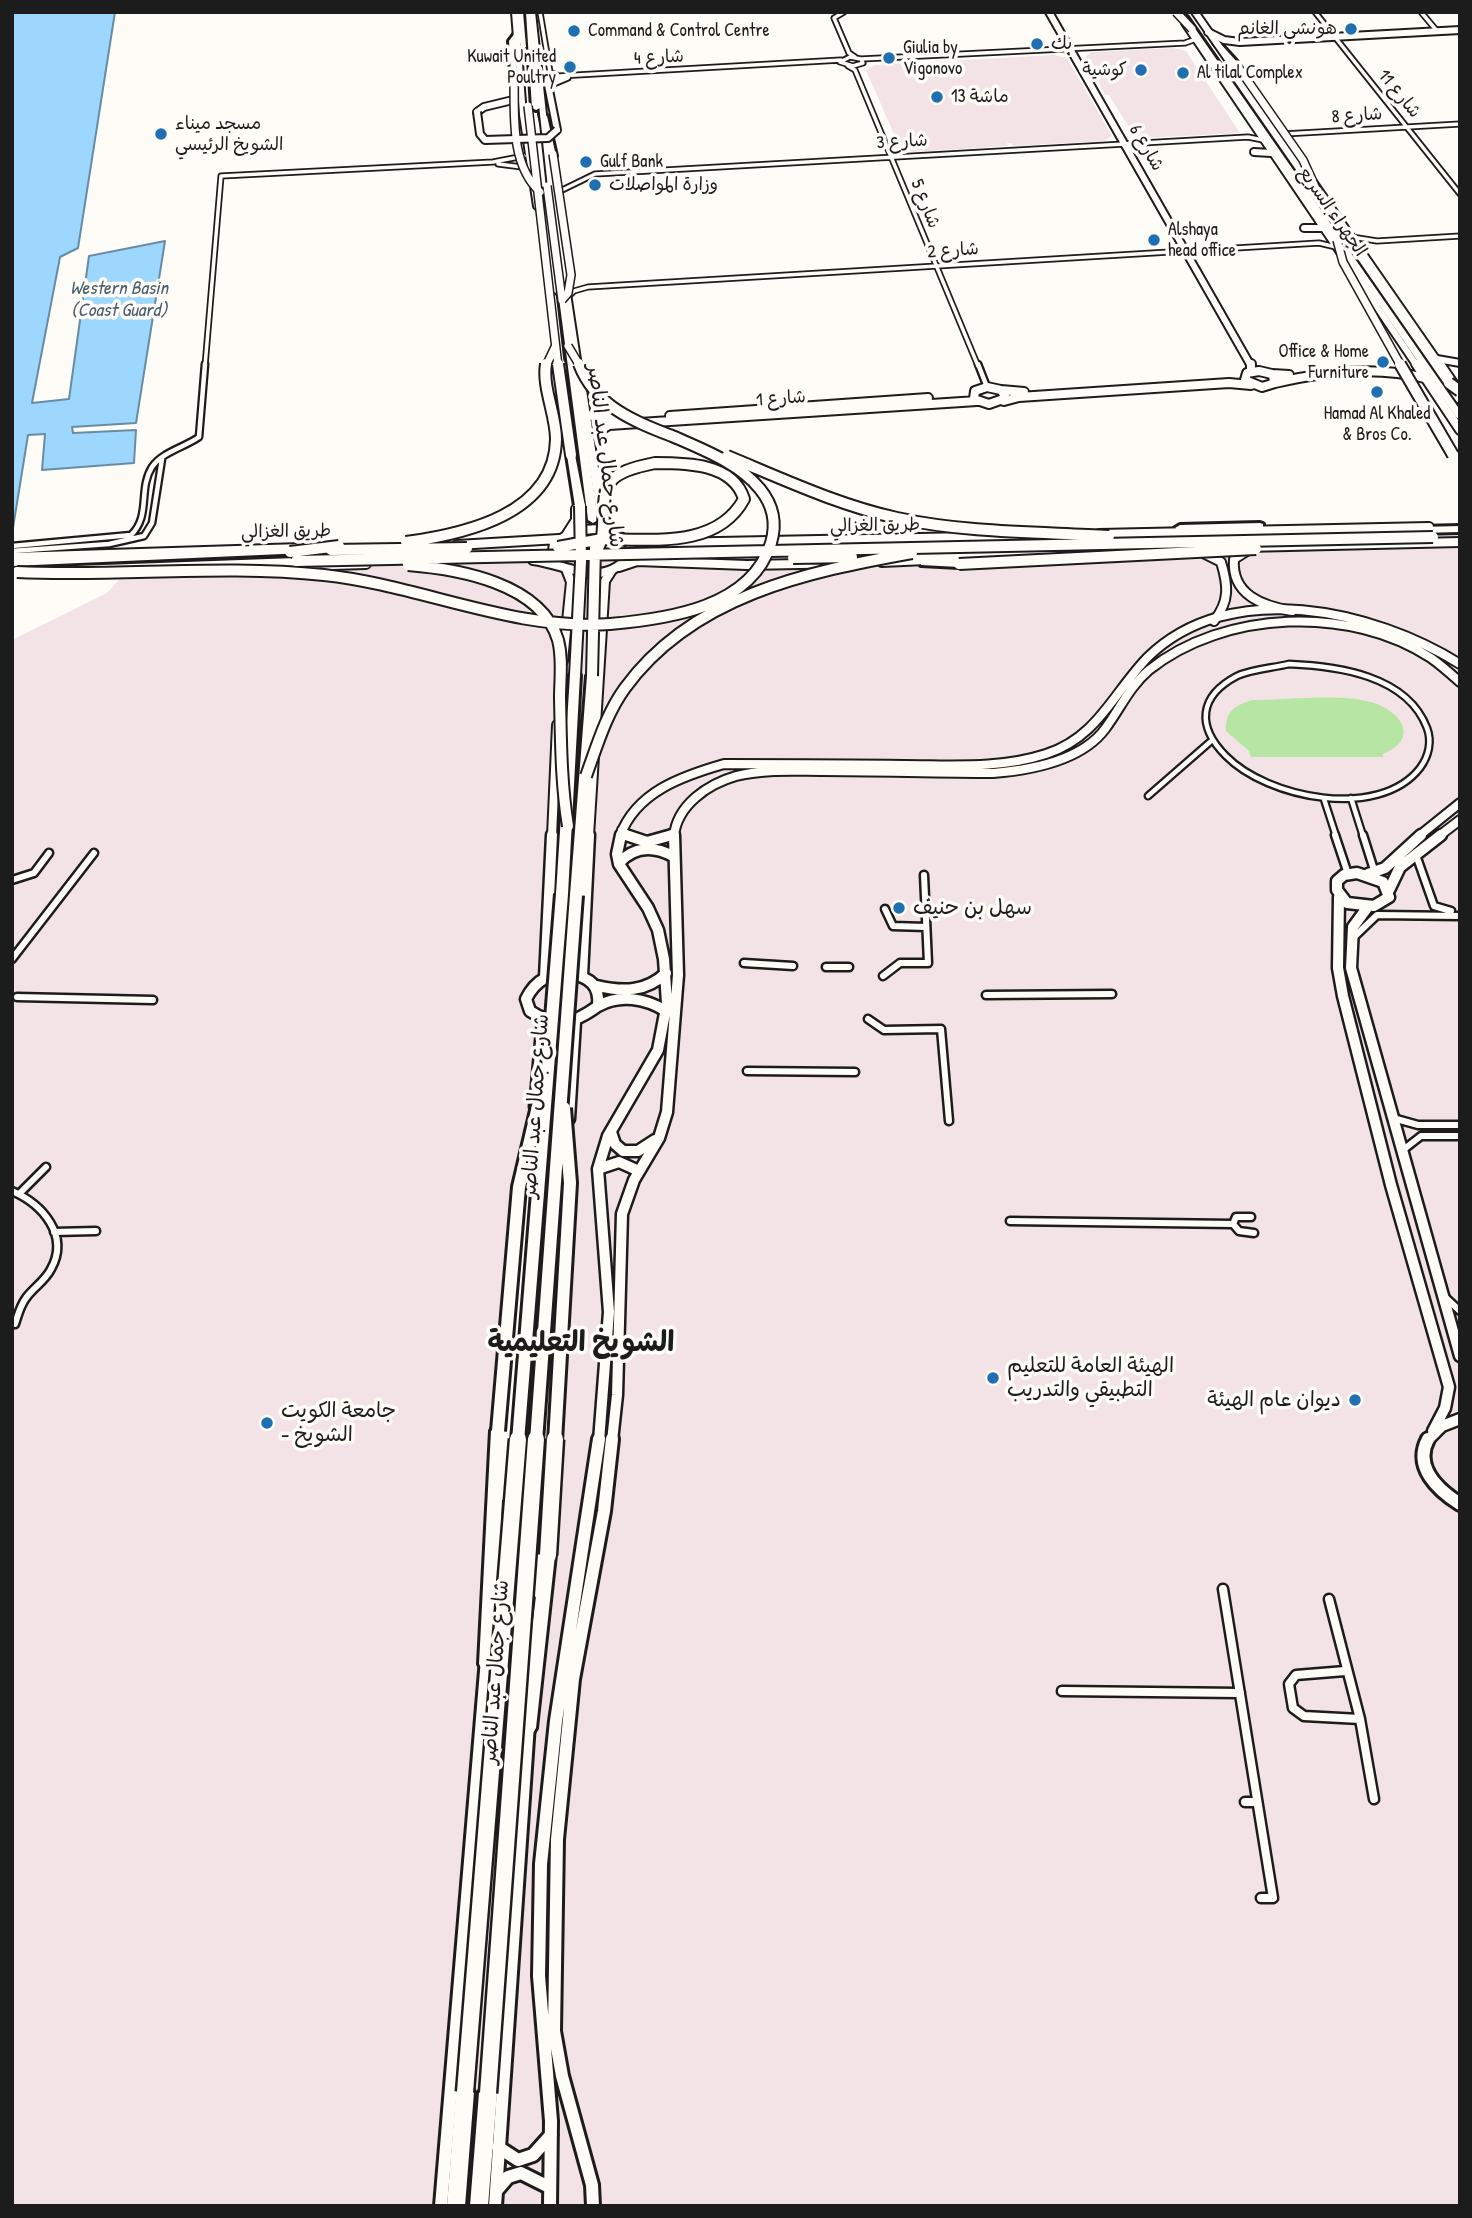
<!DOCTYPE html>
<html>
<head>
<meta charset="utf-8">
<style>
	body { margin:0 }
	#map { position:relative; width:1472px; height:2218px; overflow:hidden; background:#fdfcf7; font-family:"Patrick Hand",sans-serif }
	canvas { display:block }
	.frame { position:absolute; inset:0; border:14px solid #1c1c1c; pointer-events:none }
</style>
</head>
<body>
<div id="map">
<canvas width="1472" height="2218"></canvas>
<div class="frame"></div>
</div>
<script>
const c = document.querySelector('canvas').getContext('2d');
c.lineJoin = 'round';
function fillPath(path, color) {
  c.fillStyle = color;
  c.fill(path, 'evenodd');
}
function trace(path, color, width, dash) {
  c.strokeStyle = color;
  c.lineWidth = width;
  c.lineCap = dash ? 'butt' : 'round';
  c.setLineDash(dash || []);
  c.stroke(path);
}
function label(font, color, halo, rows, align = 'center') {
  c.font = font + ' "Patrick Hand","Playpen Sans Arabic",sans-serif';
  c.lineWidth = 7;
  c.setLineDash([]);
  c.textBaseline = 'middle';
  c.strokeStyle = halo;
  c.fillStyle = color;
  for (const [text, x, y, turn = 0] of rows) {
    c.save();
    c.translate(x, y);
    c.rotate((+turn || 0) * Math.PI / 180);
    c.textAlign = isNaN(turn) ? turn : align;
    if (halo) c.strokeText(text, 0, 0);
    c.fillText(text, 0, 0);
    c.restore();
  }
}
fillPath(new Path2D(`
	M1173,48L1186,51L1240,133L1145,138L1133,134L1109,95H1105L1085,57L1092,52Z
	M1055,55L1067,58L1112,136L1104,141L1013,146L1011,143H1007L1008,146L913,152L900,148L866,70L875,65Z
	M1460,533V2206H12V640L107,593L135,562Z`), '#f4e3e6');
fillPath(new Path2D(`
	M1253,700C1288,700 1338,693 1371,702C1402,711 1420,739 1383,754V757H1251L1249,751L1226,731C1225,711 1235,705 1253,700Z`), '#b6e5a4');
const water = new Path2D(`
	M12,12H115L78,248L60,257L32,403L69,399L89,256L165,241L136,423L72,427L73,433L136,430L134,463L42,470L45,434L28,435L12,534Z`);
fillPath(water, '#9dd7fd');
trace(water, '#698ca3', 2);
const streetFar3 = new Path2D(`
	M540,12L550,72L559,76L841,60
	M844,12L834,18L849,53L855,57
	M1315,12L1460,194
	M1421,12L1437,31
	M850,57L861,59L863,63L853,66L840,62Z
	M861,59L1185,43L1196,39
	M848,66L855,70L978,366
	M1284,134L1460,124
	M498,164L530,168
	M556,193L595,174L1248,137L1263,140
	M1352,237L1377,241L1460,236
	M568,297L574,291L588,287L1319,243L1336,247
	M205,366L221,176L493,162L524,156`);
const streetFar2 = new Path2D(`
	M978,364L987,387
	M12,546L131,535C151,516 138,489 152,467C162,452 185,447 199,437L205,364
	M12,551L109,544L144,536L152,523L162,459
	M1289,664C1337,666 1407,675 1427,728C1432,741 1429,756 1420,768C1379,821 1267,798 1226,756C1196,726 1199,696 1237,676C1252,669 1273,668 1289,664Z
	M1148,796L1210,742
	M1351,798L1363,836
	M1324,799L1336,836`);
const streetFar1 = new Path2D(`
	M1335,835L1348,874
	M1363,835L1375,873
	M1416,855L1434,906L1451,911
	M12,880L34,873L49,853
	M885,909L893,926L926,927
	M1354,937L1377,915L1460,916
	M12,959L94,853
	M744,963L793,966
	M826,967H849
	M883,976L900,963H928L924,875
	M986,995L1112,994
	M17,997L153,1000
	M868,1019L884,1030L941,1029L949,1121
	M747,1071L855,1072
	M1393,1118L1418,1125H1460
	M1403,1150L1421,1136H1460
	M12,1191C42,1204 70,1235 51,1269C45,1281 33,1288 26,1298C20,1306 18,1315 15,1324
	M20,1193L46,1167
	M1251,1217H1236L1233,1224L1239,1231L1254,1233
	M1010,1221L1233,1224
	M54,1232L96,1231
	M1446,1298L1460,1311`);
const street = new Path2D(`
	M1223,1589L1273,1898H1261
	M1329,1599L1360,1719L1374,1799
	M1345,1671L1296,1675L1289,1684L1293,1708L1304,1716L1360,1719
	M1062,1691L1240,1693
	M1245,1802H1257`);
const secondaryFar3 = new Path2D(`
	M515,12L523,115L537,206
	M532,12L551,188L578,366
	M1049,12L1251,366
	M1208,32L1224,40L1240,42L1460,30
	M477,112L484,107L521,98
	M557,130L548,85L567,77
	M553,297L561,366
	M1437,359L1460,363`);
const secondaryFar2 = new Path2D(`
	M561,364L562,372
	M578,364L601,514L613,532
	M1251,364V372
	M1259,371L1272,374L1275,383L1262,387L1245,380L1247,373Z
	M1272,374L1289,375
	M1275,383C1322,372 1378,366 1425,378
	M987,387L1001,390L1006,398L989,404L974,399L975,391Z
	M1001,390L1024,392
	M1004,401L1019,397L1229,383L1251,385
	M587,415L617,419
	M670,416L928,398
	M590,436L609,425L977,401
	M567,534L576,520V509
	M563,661L571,582L566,569
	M622,830L628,836
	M552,836L557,725
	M589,836L605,581L612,570
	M620,836C636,792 682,776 724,764C784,764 844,764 904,765C952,765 1000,769 1046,754C1098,737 1113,693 1148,657C1230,577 1374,610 1460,664
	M669,836L674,833
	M674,836C677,805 708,784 736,776C763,769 793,771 821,771C879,771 936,773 993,773C1031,770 1081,761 1105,729C1120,709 1129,687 1149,670C1224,610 1351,605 1431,658C1441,665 1451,674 1460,682
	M1419,836L1460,803
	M1439,836L1460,820`);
const secondaryFar1 = new Path2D(`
	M626,835L647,842L672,835
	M619,863C634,846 654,846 673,856
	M1357,873L1383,882L1389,897L1374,906L1347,903L1337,890V881L1344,875Z
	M1368,874L1385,868L1421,835
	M1389,890L1400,867L1441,835
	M1339,897L1338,968L1343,996L1391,1185L1449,1387L1445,1408L1433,1431
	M1367,908L1353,927L1351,968L1460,1356
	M570,973C590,978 600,985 598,1006C573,1024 557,1029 530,1011L526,999C536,979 549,974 570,973Z
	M582,976L589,835
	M545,977L552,835
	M597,986C623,992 646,992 666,973
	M598,1006C620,994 645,998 666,1011
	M535,1107L543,1020
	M569,1119L575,1022
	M611,1132L615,1144L623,1151H638L655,1140
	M598,1169L619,1162L639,1171
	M507,1441L531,1153
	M547,1441L560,1253
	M599,1441L609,1312L598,1169L608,1136L658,1050L667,1003L664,959L658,930L648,908L619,864L617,854L621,835
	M612,1441L617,1395L622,1214L634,1180L659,1138L667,1112L678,975L674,835
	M1427,1441L1442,1426L1460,1419`);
const secondary = new Path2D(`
	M1428,1439C1413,1467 1438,1490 1460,1504
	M547,1448L548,1439
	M502,1494L507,1439
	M537,1591L544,1490
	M498,2147L518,2160L533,2155L551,2135
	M496,2191L508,2177L521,2173L549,2187
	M441,2206L487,1659
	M495,2206L528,1724
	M550,2206L551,2121L539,1976L541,1864L556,1721L599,1439
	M593,2206L592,2185L562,2076L554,2031L557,1839L573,1679L604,1511L612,1439`);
const primaryFar1 = new Path2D(`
	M1195,12L1441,366
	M1185,23L1417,366
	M1254,152L1271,153
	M1304,228H1324`);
const primary = new Path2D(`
	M1416,364L1460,430
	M1440,364L1457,389
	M1099,534L1429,527
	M668,543L1020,536
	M457,545L559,539
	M1246,547L1460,542
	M1250,549L1234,559C1231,595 1263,606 1292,611
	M1199,551L1221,562C1228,585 1230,601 1214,621
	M12,557L301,548
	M533,560C570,565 605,591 632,552L630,544C607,524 577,525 554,544L552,556L555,562
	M882,562L1013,556
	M263,567L366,564
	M619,567L637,561L747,565L852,563`);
const highway = new Path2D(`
	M517,12H523L526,47L521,48L519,36L515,41L517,73L514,75L511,73L509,41L515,33L518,32Z
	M526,12H532L540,108L536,110L532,108Z
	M1183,17H1187L1460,410V420L1456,417L1182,18Z
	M1214,41H1218L1238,63V65H1234L1214,43Z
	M1232,75H1236L1460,393V403L1457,402L1231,76Z
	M540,114L547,116L556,156L549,154Z
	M559,298L566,300L598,520L593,523L588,520Z
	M571,452L575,455L585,506L580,509L575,506L567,455Z
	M1260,523L1263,524V528L1180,531L1175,528L1180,525Z
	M1460,526V532L1098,541L1093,538L1098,535Z
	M1080,536L1083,537V541L902,545L897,542L902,539Z
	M302,548L305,549V553L12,566V560Z
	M1131,548L1134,549V553L900,559L895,556L900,553Z
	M857,554H881L886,557L881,560L854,559L852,557Z
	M296,558L301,561L299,563L76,572L71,569L76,566Z
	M924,560L959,561L964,564L959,567L921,565V561Z
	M575,672L580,675L568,894L562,898L556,894L570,675Z
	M592,673L597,676L582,895L576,899L570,895L587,676Z
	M498,1425L503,1427L505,1431L495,1664L492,1669L487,1671L482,1669L479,1664L491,1431L493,1427Z
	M548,1549L553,1551L555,1555L536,1728L533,1733L528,1735L523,1733L520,1728L541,1555L543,1551Z
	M465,2083L471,2086L474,2092L465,2206H447L456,2092L459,2086Z
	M488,2084L494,2087L497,2093L488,2206H470L479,2093L482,2087Z`);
trace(streetFar3, '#1c1c1c', 7);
trace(streetFar2, '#1c1c1c', 9);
trace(streetFar1, '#1c1c1c', 11);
trace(street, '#1c1c1c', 13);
trace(secondaryFar3, '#1c1c1c', 10);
trace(secondaryFar2, '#1c1c1c', 12);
trace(secondaryFar1, '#1c1c1c', 15);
trace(secondary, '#1c1c1c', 18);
trace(primaryFar1, '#1c1c1c', 10);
trace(primary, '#1c1c1c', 12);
trace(highway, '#1c1c1c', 6);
trace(streetFar3, '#fdfcf7', 3.5);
trace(streetFar2, '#fdfcf7', 4.5);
trace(streetFar1, '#fdfcf7', 6);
trace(street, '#fdfcf7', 8);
trace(secondaryFar3, '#fdfcf7', 6);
trace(secondaryFar2, '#fdfcf7', 8);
trace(secondaryFar1, '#fdfcf7', 10);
trace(secondary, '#fdfcf7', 12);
trace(primaryFar1, '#fdfcf7', 6);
trace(primary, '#fdfcf7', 8);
fillPath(highway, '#fdfcf7');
const secondaryBridge = new Path2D(`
	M477,112L480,134L485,140L548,138L557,130`);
const highwayBridgeFar3 = new Path2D(`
	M1176,12L1192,29
	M1236,64L1303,160L1322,202
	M514,73C515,112 509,163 540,192
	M528,106L558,366
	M553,154L571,275L568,293L562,300
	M547,186L562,300
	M1337,240L1343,262L1401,366
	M568,346L580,366
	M546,366L555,347`);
const highwayBridgeFar2 = new Path2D(`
	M558,364L571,455
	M579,364C596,408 636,422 677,438
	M1400,364L1453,455
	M1449,383L1460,391
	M727,456C783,479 838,505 897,518C966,533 1038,532 1109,536
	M655,463C686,463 733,463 744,499C717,549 651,539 602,539C607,489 594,475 655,463Z
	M406,542C465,534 555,514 556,439C556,415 542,387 546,364
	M558,547L602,539
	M331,550L467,548
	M290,552L339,546
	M596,553L602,539
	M793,558L852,557
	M296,561L1433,537
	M959,564L1256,549
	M408,565C458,569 541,583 558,640C563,659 560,679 560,698C561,741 561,784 568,826
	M17,572C119,577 222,564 324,575C419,585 513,631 610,624C667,619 751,608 771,543C777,523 773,505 760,489C738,462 701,449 670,435
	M575,675L581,562L580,506
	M592,676L595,547
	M586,776C597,746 606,714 625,688C692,596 806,572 912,553`);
const highwayBridgeFar1 = new Path2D(`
	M498,1431L519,1187L539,1102
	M518,1441L562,894
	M536,1441L576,895
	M555,1441L570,1183L564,1108`);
const highwayBridge = new Path2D(`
	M548,1555L555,1439
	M465,2092L518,1439
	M488,2093L536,1439`);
trace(secondaryBridge, '#1c1c1c', 10, []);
trace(highwayBridgeFar3, '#1c1c1c', 10, []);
trace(highwayBridgeFar2, '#1c1c1c', 14, []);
trace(highwayBridgeFar1, '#1c1c1c', 18, []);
trace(highwayBridge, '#1c1c1c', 21, []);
trace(secondaryBridge, '#fdfcf7', 6);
trace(highwayBridgeFar3, '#fdfcf7', 7);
trace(highwayBridgeFar2, '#fdfcf7', 10);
trace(highwayBridgeFar1, '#fdfcf7', 12);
trace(highwayBridge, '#fdfcf7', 16);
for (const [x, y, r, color] of [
	[1351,29,7,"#1f6fb2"],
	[574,31,7,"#1f6fb2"],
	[1037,44,7,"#1f6fb2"],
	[889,58,7,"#1f6fb2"],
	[570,67,7,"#1f6fb2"],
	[1141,70,7,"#1f6fb2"],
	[1183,73,7,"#1f6fb2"],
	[937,97,7,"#1f6fb2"],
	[161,134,7,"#1f6fb2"],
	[586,162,7,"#1f6fb2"],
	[595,185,7,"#1f6fb2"],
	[1154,240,7,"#1f6fb2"],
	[1383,362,7,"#1f6fb2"],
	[1377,392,7,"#1f6fb2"],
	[899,908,7,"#1f6fb2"],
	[993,1378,7,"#1f6fb2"],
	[1355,1400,7,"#1f6fb2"],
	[267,1423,7,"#1f6fb2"]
]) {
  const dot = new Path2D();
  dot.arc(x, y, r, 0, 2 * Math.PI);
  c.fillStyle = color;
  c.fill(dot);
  trace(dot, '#fdfcf7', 2.5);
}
label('18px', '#1c1c1c', '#fdfcf7', [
	["هونشي الغانم",1337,29,"right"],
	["Command & Control Centre",588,31],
	["بك",1051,44],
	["Giulia by",903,48],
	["Vigonovo",903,69],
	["Kuwait United",556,57,"right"],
	["Poultry",556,78,"right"],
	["كوشية",1127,70,"right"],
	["Al tilal Complex",1197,73],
	["ماشة 13",951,97],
	["مسجد ميناء",175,124],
	["الشويخ الرئيسي",175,145],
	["Gulf Bank",600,162],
	["وزارة المواصلات",609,185],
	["Alshaya",1168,230],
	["head office",1168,251],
	["Office & Home",1369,352,"right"],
	["Furniture",1369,373,"right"],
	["Hamad Al Khaled",1377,414,"center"],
	["& Bros Co.",1377,435,"center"]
], 'left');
label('18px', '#1c1c1c', '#fdfcf7', [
	["شارع 4",659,58,-3],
	["شارع 11",1399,94,51],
	["شارع 8",1357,116,-4],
	["شارع 3",902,142,-3],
	["شارع 6",1146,148,60],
	["شارع 5",925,204,68],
	["الجهراء السريع",1332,212,55],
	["شارع 2",953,251,-4],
	["شارع 1",781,399,-4],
	["طريق الغزالي",875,526,-1],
	["طريق الغزالي",286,532,-1]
]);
label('italic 19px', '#495d6b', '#fdfcf7', [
	["Western Basin",119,289],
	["(Coast Guard)",119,311]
]);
label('21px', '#1c1c1c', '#fdfcf7', [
	["شارع جمال عبد الناصر",605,456,83],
	["شارع جمال عبد الناصر",536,1106,-86],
	["شارع جمال عبد الناصر",496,1672,-86]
]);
label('21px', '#1c1c1c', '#fdfcf7', [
	["سهل بن حنيف",913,908],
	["الهيئة العامة للتعليم",1007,1366],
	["التطبيقي والتدريب",1007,1390],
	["ديوان عام الهيئة",1341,1400,"right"],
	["جامعة الكويت",281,1411],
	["- الشويخ",281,1435]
], 'left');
label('bold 28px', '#1c1c1c', '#fdfcf7', [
	["الشويخ التعليمية",581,1344]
]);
</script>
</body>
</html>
